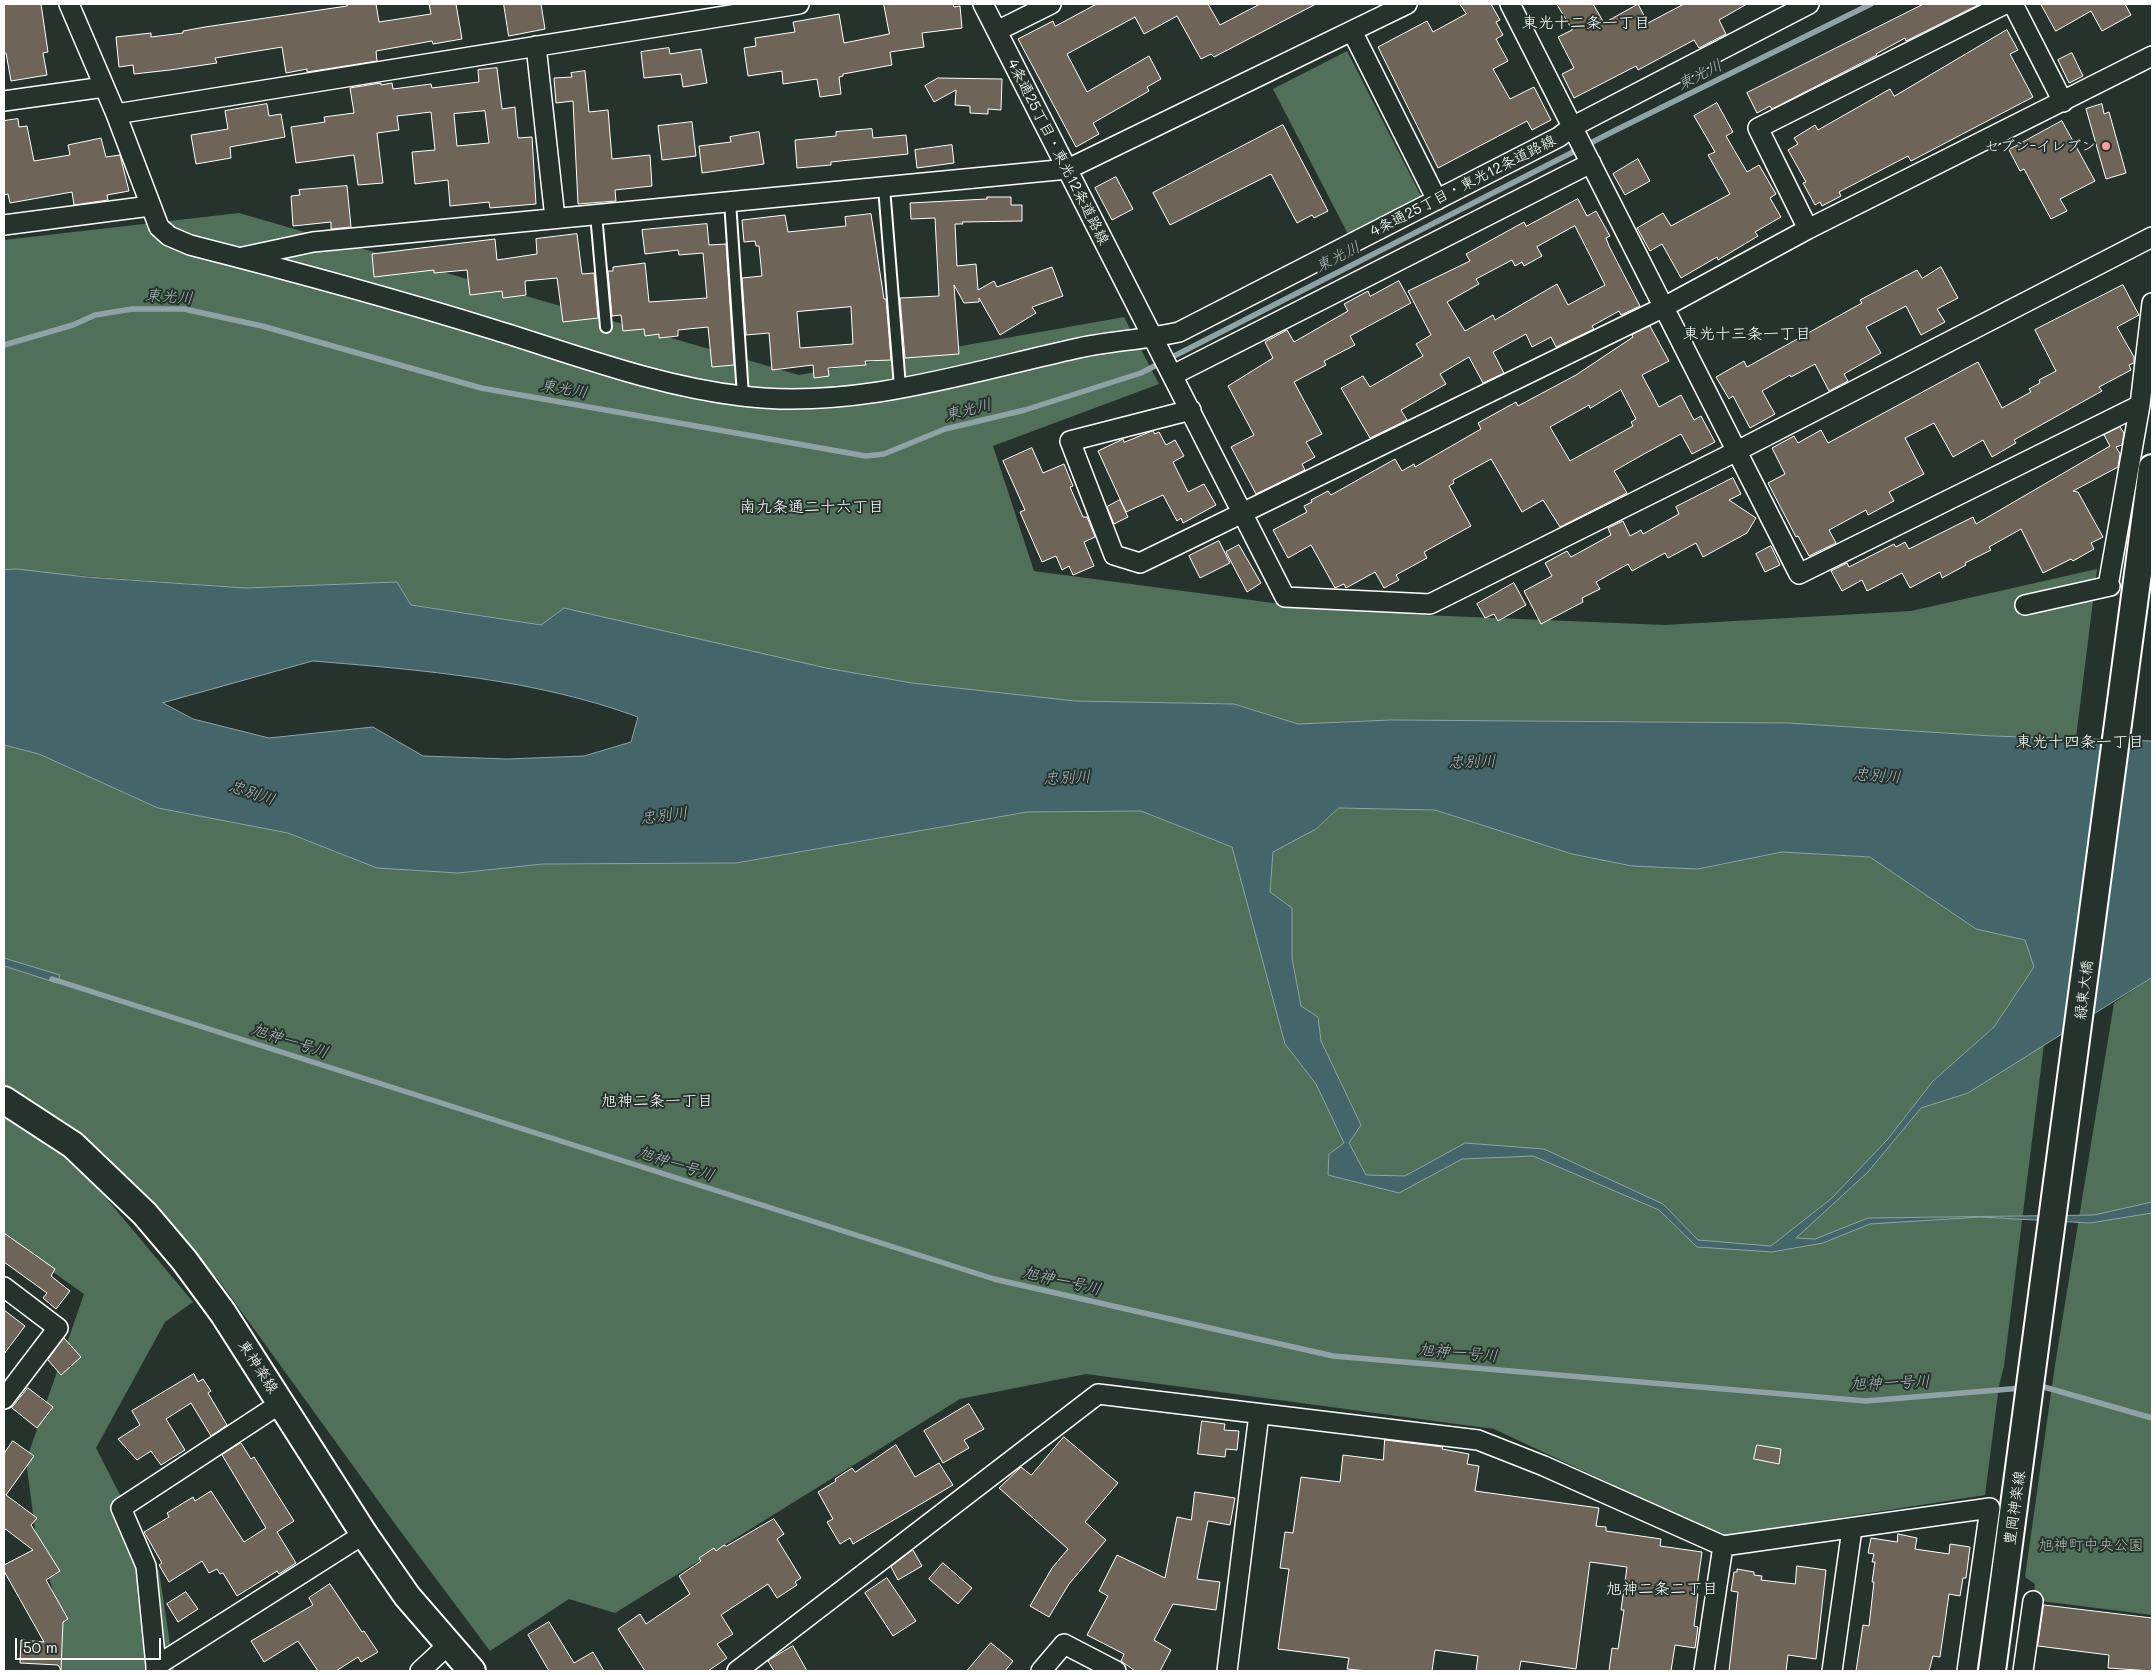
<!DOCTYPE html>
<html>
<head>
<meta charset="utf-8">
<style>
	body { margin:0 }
	#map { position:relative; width:2156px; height:1675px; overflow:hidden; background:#26332d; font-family:Mali,sans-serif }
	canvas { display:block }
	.frame { position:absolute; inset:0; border:5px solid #fff; pointer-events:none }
	.scale { position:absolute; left:15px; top:1638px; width:146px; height:22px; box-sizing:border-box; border:2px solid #fff; border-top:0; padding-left:6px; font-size:15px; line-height:18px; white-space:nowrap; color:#fff; -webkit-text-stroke:4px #26332d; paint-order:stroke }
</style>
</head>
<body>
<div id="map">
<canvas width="2156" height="1675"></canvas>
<div class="frame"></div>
<div class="scale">50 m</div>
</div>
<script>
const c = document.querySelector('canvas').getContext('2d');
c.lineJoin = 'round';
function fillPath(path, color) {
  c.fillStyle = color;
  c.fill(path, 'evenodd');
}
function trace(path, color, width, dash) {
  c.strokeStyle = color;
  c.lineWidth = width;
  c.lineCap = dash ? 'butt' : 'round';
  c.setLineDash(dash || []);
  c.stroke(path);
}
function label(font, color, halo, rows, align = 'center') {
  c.font = font + ' Mali,"Klee One",sans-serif';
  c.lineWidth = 4;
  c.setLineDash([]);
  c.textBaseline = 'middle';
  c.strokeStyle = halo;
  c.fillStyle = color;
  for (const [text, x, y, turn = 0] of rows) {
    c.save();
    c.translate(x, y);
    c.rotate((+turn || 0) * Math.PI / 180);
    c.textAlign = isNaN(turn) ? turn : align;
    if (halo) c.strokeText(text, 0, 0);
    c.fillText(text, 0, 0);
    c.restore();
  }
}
fillPath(new Path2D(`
	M1347,51L1422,198L1349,236L1273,89Z
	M239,213L799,375L1124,317L1159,384L993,446L1034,571L1273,603L1423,615L1665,625L1911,611L2097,569L2076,738L1992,736L1788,723L1391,720L1298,724L1234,704L1075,701L912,683L411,605L397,582L245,588L4,570V240Z
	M4,745L39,754L158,808L288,833L377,868L458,873L543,864L736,863L1027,812L1141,811L1232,847L1316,829L1339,808L1435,810L1572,854L1698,869L1782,852L1870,857L1976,929L2025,940L2034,967L1994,1027L1933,1081L1968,1093L2044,1044L2004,1366L1999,1386L1985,1495L1722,1536L1494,1429L1086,1374L960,1399L615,1613L569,1599L490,1651L398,1528L220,1282L155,1206L76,1131L4,1085Z
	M2151,978L2152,979V1615L2033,1600L2035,1584L2025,1577L2055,1365L2114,1003Z
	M4,1112L66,1150L193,1302L165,1322L96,1448L159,1571L174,1671H59L63,1623L36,1536L26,1461L84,1294L4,1237Z`), '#517059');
const water = new Path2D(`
	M17,569L86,577L245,588L397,582L411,605L541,625L564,608L826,668L912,683L1075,701L1234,704L1298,724L1391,720L1788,723L1992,736L2152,741V979L2151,978L1968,1093L1921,1108L1868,1172L1796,1238L1815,1239L1868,1218L2094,1215L2152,1202V1213L2090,1223L1980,1217L1870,1224L1823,1243L1772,1252L1697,1247L1659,1210L1533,1156L1462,1159L1399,1193L1328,1175L1329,1154L1344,1143L1316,1084L1285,1044L1232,847L1141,811L1027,812L736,863L543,864L458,873L377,868L288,833L158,808L39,754L4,745V570ZM313,661C422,670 535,679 638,717L631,742L584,756L507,759L423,756L373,727L269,738L193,719L163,703ZM1339,808L1435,810L1572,854L1632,866L1698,869L1782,852L1870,857L1976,929L2025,940L2034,967L1994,1027L1933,1081L1887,1140L1832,1198L1771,1246L1698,1240L1663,1204L1544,1149L1465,1143L1405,1176L1366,1175L1349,1143L1361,1125L1321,1041L1318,1017L1301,1006L1292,958V908L1270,892L1273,852L1316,829Z
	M4,958L60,975L57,983L4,966Z`);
fillPath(water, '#44666b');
trace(water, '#8fa3a6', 1);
trace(new Path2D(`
	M4,345L73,325L95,315L132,309H184L262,326L481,388L866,456L884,454L945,429L1025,410L1141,373L1614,131L1871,4
	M52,979L994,1279L1333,1356L1866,1401L2022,1388
	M2036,1387H2044L2152,1418`), '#8fa3a6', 5.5);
const building = new Path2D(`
	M4,4H41L48,52L43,53L47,75L11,81L6,53H4Z
	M347,4H376L379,22L431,14L429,4H456L462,39L433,44L432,41L376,51L377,61L307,72V69L286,73L282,47L215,58L217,63L170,70L134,74L133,65L119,67L116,37L151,33V37L183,33V31L205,27L347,6Z
	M504,4H541L545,29L509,36Z
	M884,4H953L954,7L960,6L962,28L922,33L924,47L890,52L892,65L843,74V76L839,77L841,94L820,97L817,79L783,84L782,71L748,76L744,48L756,46L755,38L795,32L793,22L839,14L844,43L889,34Z
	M1097,4H1208L1220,25L1260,4H1316L1214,57L1211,54L1201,59L1177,16L1144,34L1135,17L1067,54L1087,92L1149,56L1161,79L1147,87L1149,91L1093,123L1099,134L1076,147L1018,39L1053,21L1055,26Z
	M1460,4H1491L1500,20L1496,22L1503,35L1496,39L1508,61L1493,69L1510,99L1534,87L1551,120L1532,130L1527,121L1438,168L1378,47L1427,21L1433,32L1466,14Z
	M1557,4H1593L1604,23L1638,4L1648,23L1684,4H1747L1719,20L1726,34L1699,48L1694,40L1638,70L1636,66L1574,98L1562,74L1574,68L1558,37L1572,30Z
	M1924,4H1980L1906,41L1905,38L1876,54L1877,55L1772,109L1770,106L1757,113L1747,93Z
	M2041,4H2125L2131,15L2102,31L2091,11L2056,31Z
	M2007,30L2018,50L2010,54L2033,97L1911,161L1908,156L1839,192L1841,196L1822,206L1820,202L1815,205L1803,183L1806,182L1788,150L1798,144L1794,138L1815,125L1818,130L1890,89L1894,96Z
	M669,48L670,54L701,49L707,83L683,87L681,74L644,78L641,52Z
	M2072,53L2083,76L2069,83L2058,60Z
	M497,68L502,109L515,107L518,138L532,137L536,204L490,208L489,202L450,206L448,180L415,184L412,152L435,150L431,112L397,116L399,130L377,133L383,183L358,185L354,155L296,163L291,127L325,122L324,117L354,113L350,88L381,83V85L392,83L393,89L431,84L432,88L479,82L478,70ZM485,111L489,143L457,146L454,114Z
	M585,71L589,112L608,110L612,159L650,155L652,186L615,190L616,201L578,204L573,101L556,103L554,78L572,77L571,73Z
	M938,78L1002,79L1001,110L988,109V114L970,113V106L955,105L956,90L934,102L925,86Z
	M1717,103L1733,132L1726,136L1747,172L1759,165L1776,194L1770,198L1781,217L1755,232L1758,236L1718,260L1717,257L1681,278L1662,244L1650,251L1637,228L1663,213L1671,226L1730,194L1708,155L1715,152L1694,116Z
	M267,104L269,116L281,114L285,137L230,147L231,158L196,164L191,135L228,129L225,111Z
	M2102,104L2104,114L2109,112L2126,173L2106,179L2086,109Z
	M18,119L19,127L27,126L34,161L70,155L68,145L101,138L106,157L120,155L129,191L107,195L108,200L74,205L72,192L10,203L8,194L4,195V121Z
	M2062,121L2095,181L2060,199L2067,211L2051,219L2024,169L2020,171L2009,150Z
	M692,122L696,156L662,160L658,126Z
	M1283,125L1328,211L1314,218L1312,215L1297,223L1271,174L1170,225L1153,193Z
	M872,129L873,138L906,135L908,154L831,162V165L797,168L795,140L836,136V132Z
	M759,132L764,164L702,173L699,146L731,142L730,137Z
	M952,145L954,163L917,168L915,150Z
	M1638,159L1650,181L1625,195L1613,174Z
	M1116,177L1133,209L1112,220L1095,188Z
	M347,186L351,227L331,229V222L293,226L291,196L300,195L299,190Z
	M987,197H1011V205H1022V221L962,222L963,224H955L957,266L976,264L978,290L994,281L997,287L1052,267L1063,296L1032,307L1036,313L1000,335L979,298V302L964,303L954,285L959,354L905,358L900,298L939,296L935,218L911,219L910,203L987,199Z
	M1578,199L1587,216L1596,211L1610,236L1606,238L1609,246L1640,306L1621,315L1619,311L1592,326L1594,329L1556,347L1551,337L1532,347L1526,334L1493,352L1504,373L1483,383L1469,357L1440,374L1446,384L1401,410L1407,420L1370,438L1341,388L1363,376L1370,387L1423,356L1416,344L1431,335L1408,291L1470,261L1466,254L1524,222L1526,226ZM1575,226L1605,285L1568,305L1557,284L1495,320L1493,315L1465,331L1447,302L1479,284L1476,279L1512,260L1515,266L1522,262L1524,266L1542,256L1537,247Z
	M871,214L884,299H886L891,360L865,361L866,365L828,368L829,376L814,378L813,365L772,370L769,333L746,335L742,278L762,276L759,246H756L755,241L744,242L742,220L785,215L788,232L846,226L845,217ZM851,307L853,344L800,348L797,312Z
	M707,224L709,245L726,244L734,365L712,367L708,327L678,330V336L659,338V334L645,336L644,329L623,331L621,315L612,316L608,271H613V267L645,263L649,302L707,298L703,253L679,255L678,250L645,254L642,230Z
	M577,234L582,274L594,273L598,318L563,322L557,278L525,281L526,295L503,298L502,291L470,295L467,270L434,273V270L374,277L372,254L495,239L497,260L537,254L536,239Z
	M1941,267L1958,298L1937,309L1945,322L1921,335L1906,306L1866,327L1881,353L1844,374L1848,381L1829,391L1815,364L1791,377L1790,375L1762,391L1775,414L1750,428L1733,396L1729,399L1716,377L1744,361L1747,367L1862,303L1860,300L1917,270L1922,278Z
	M1399,281L1411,303L1350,336L1355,345L1324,361L1326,365L1294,382L1322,434L1306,442L1315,457L1302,464L1305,470L1256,494L1231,447L1254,435L1228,386L1273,358L1265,342L1287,330L1294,342L1348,311L1344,304L1368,291L1370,296Z
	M2123,285L2139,315L2117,327L2134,357V363L2129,365L2131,370L2099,387L2102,391L2014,440L2016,443L1992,457L1983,440L1953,457L1934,423L1905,438L1924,474L1889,492L1894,501L1868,515L1866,510L1829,530L1836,543L1809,556L1798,536L1796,537L1768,483L1785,474L1772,448L1794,436L1798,443L1821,430L1828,443L1978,362L2002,408L2031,392L2029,389L2040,383L2039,380L2056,371L2035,330Z
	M1650,326L1669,361L1642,375L1659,407L1681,395L1694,420L1701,416L1715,442L1692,454L1681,434L1644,454L1614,471L1627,493L1560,527L1543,500L1522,512L1491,459L1453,480L1454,483L1449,486L1471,526L1424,552L1427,558L1396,575L1399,580L1384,588L1375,572L1346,588L1344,584L1335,588L1311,545L1288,558L1273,530L1307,512L1304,506L1312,502L1311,500L1328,491L1331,495L1395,459L1402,471L1414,464L1415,467L1481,429L1478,423L1516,402L1518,406L1576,375L1633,337L1632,335ZM1621,390L1636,419L1631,422L1633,426L1570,461L1550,427L1589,405L1590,408Z
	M2120,427L2124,433L2122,445L2116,447L2120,454L2118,467L2073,491L2078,492L2103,537L2091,543L2094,549L2073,561L2071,559L2043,573L2021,529L1989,547L1991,550L1965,563L1966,565L1942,578L1940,572L1910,588L1902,573L1867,591L1862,580L1842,591L1831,571L1847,563L1849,567L1894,544L1896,547L1905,542L1909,549L1973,517L1976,524L2110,446L2104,435Z
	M1153,431L1155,434L1159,432L1166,445L1175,440L1184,456L1173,462L1188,492L1204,484L1216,505L1183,523L1181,518L1177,521L1163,495L1126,512L1098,451L1123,439L1124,442Z
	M1032,448L1043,473L1064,464L1073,486L1070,487L1083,517H1087L1094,534L1095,537L1084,542L1094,566L1073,575L1069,566L1062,570L1056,556L1042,562L1020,512L1025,510L1003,461Z
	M1733,478L1741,494L1729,500L1756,518L1747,533L1703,557L1696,543L1668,558L1665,553L1632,571L1628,564L1596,582L1600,589L1582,598L1583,602L1541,624L1524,591L1552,576L1545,563L1567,551L1571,557L1611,535L1608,528L1623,521L1630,536L1641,530L1643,534L1679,514L1676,507Z
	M1120,500L1128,517L1114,524L1107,507Z
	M1219,541L1230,563L1200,578L1189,556Z
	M1239,545L1261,583L1247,592L1226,552Z
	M1771,546L1780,565L1765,572L1756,554Z
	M1514,583L1526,605L1498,621L1494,614L1485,618L1477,604Z
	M4,1233L55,1269L51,1276L70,1291L56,1309L43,1298L47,1293L4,1262Z
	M4,1310L25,1326L4,1354Z
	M64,1338L81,1357L61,1375L48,1360Z
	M194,1374L198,1382L203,1379L211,1391L208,1393L227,1425L211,1436L191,1403L166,1419L185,1450L161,1465L151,1451L137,1460L118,1439L140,1425L132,1411Z
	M28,1388L53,1407L37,1428L12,1408Z
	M969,1404L984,1429L964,1440L969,1448L943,1463L924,1431Z
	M1202,1421L1225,1424L1224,1430L1239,1431L1237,1450L1226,1449L1225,1457L1198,1454Z
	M1064,1437L1118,1483L1085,1522L1106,1540L1069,1584L1049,1617L1030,1606L1052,1568L1068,1549L999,1488L1021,1467L1031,1475Z
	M1385,1440L1443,1447L1442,1449L1469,1454L1467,1464L1479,1466L1475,1491L1599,1508L1596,1526L1606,1527V1531L1661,1539L1660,1546L1702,1552L1696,1594H1698L1694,1626L1698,1627L1695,1648L1675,1645L1671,1671H1609L1612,1648L1618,1649L1624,1610H1621L1627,1567L1590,1562L1576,1669L1521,1661L1519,1671H1476L1478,1656L1435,1650L1432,1671H1368L1347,1669L1349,1658L1278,1649L1289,1569L1280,1568L1285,1532L1293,1533L1301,1477L1340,1482L1343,1455L1383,1460Z
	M13,1441L34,1456L6,1495L37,1518L31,1525L60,1571L46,1580L68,1619L63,1622L61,1670L58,1665L20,1663L21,1640L44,1642L4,1571V1565L33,1550L4,1528V1454Z
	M241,1443L251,1459L254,1457L294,1521L277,1532L296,1563L279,1574L277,1571L237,1596L223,1573L220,1574L217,1569L209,1573L202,1561L169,1582L159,1565L162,1563L144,1532L169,1517L167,1513L193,1497L195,1501L211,1491L244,1542L266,1528L222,1455Z
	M896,1445L915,1477L939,1463L953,1485L853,1544L850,1538L840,1544L827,1522L833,1519L818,1492L836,1481L835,1479L852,1468L855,1472Z
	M1757,1445L1781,1449L1779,1464L1754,1459Z
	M1195,1492L1235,1498L1230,1525L1208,1521L1197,1579L1220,1582L1216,1610L1173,1604L1154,1640L1171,1650L1160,1671H1135L1121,1661L1124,1654L1087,1635L1108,1596L1099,1591L1117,1555L1165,1578L1177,1517L1191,1520Z
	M774,1519L784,1534L777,1539L801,1578L795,1582L797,1585L777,1598L768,1584L721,1615L733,1634L717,1644L727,1658L708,1671H645L618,1629L640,1614L646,1624L690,1594L679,1576L701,1561L699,1558L714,1548L716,1551L724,1545L726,1546Z
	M1898,1534L1917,1538L1915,1549L1949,1554L1950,1544L1970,1547L1966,1578H1963L1960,1596L1949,1594L1940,1657L1933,1656L1929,1671H1856L1863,1625L1869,1626L1874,1582H1872L1875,1562H1872L1874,1554L1868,1553L1871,1538L1897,1542Z
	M913,1550L922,1566L898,1580L891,1567Z
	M943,1563L972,1588L958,1604L929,1579Z
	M1797,1566L1826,1570L1816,1659L1788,1655L1786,1671H1729L1738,1592L1731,1591L1734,1572H1737V1569L1754,1572V1575L1762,1576L1761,1580L1795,1584Z
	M887,1578L916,1621L893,1636L865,1593Z
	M330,1584L362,1632L364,1631L378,1652L361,1662L358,1657L336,1671H318L298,1641L264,1662L251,1641L313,1605L309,1598Z
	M186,1592L198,1609L178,1622L167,1604Z
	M2044,1605L2152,1618V1671L2108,1668L2109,1655L2038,1646Z
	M549,1622L574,1663L593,1652L604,1671H549L528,1635Z
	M991,1643L1013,1661L1005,1671H967Z
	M793,1646L807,1671H774L768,1661Z`);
fillPath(building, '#6e6457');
trace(building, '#fff', 1);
trace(new Path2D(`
	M2110,586L2152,585`), '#3c4742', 19, [19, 9]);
const lane = new Path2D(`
	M884,187L900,387
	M730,201L743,396
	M596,214L606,327`);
const street = new Path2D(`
	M69,4L116,114L159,227L169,236L190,245C292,271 395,299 495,330C576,355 657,386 742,396C853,410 966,373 1074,349C1108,341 1144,340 1179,332L1559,137L1572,127L1809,4
	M983,4L1285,597L1430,604L1737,451L2152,237
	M1510,4L1799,574L2140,405
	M2013,4L2063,102
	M997,31L1051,4
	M1352,31L1437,200
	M536,46L555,218
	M4,101L104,87
	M116,114L799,4
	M4,225L150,206
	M1808,229L1758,128L2005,4
	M243,257L313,242L1068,169L1407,4
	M1173,375L1591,163
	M1191,410L1070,441L1114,555L1140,563L1664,307L1808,229L2152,56
	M2108,586L2140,405L2152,303
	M2025,605L2110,586
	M4,1287L58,1328L4,1399
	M156,1666L146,1566L121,1508L281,1403
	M156,1671V1666L364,1534
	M420,1671L448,1645
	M737,1671L1098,1394L1478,1440L1544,1466L1723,1546L1990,1508L1967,1671
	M1041,1671L1064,1644L1116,1671
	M1227,1671L1259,1414
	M1704,1671L1723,1546
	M1832,1671L1852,1529
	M2023,1671L2033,1601`);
const secondary = new Path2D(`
	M4,1100L73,1145L145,1214L184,1260L223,1313L364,1534L407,1596L472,1671
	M1992,1671L2152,468`);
trace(lane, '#fff', 14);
trace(street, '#fff', 22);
trace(secondary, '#fff', 30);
trace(lane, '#26332d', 10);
trace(street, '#26332d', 19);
trace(secondary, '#26332d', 26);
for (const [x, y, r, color] of [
	[2106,146,5,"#ff9aa2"]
]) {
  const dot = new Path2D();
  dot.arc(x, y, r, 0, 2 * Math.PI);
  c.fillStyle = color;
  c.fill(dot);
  trace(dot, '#26332d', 2);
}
label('15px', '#fff', '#26332d', [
	["セブン-イレブン",2096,146]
], 'right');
label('15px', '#fff', '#26332d', [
	["4条通25丁目・東光12条道路線",1058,152,63],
	["4条通25丁目・東光12条道路線",1463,186,-27],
	["緑東大橋",2084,990,-83],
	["東神楽線",258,1367,57],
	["豊岡神楽線",2015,1508,-82]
]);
label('15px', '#b1bfb4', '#26332d', [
	["旭神町中央公園",2091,1545]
]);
label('16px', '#fff', '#26332d', [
	["東光十二条一丁目",1586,23],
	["東光十三条一丁目",1747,334],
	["南九条通二十六丁目",812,507],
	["東光十四条一丁目",2080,742],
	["旭神二条一丁目",657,1101],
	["旭神二条二丁目",1662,1589]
]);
label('italic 16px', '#abbabc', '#26332d', [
	["東光川",1700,75,-27],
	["東光川",1338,257,-27],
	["東光川",169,297,4],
	["東光川",564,389,10],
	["東光川",968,410,-14],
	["忠別川",1472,762,-2],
	["忠別川",1877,776,4],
	["忠別川",1067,778,-3],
	["忠別川",252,793,18],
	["忠別川",664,816,-7],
	["旭神一号川",290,1041,18],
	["旭神一号川",676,1164,18],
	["旭神一号川",1062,1281,13],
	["旭神一号川",1458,1353,5],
	["旭神一号川",1890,1383,-2]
]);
</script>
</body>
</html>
